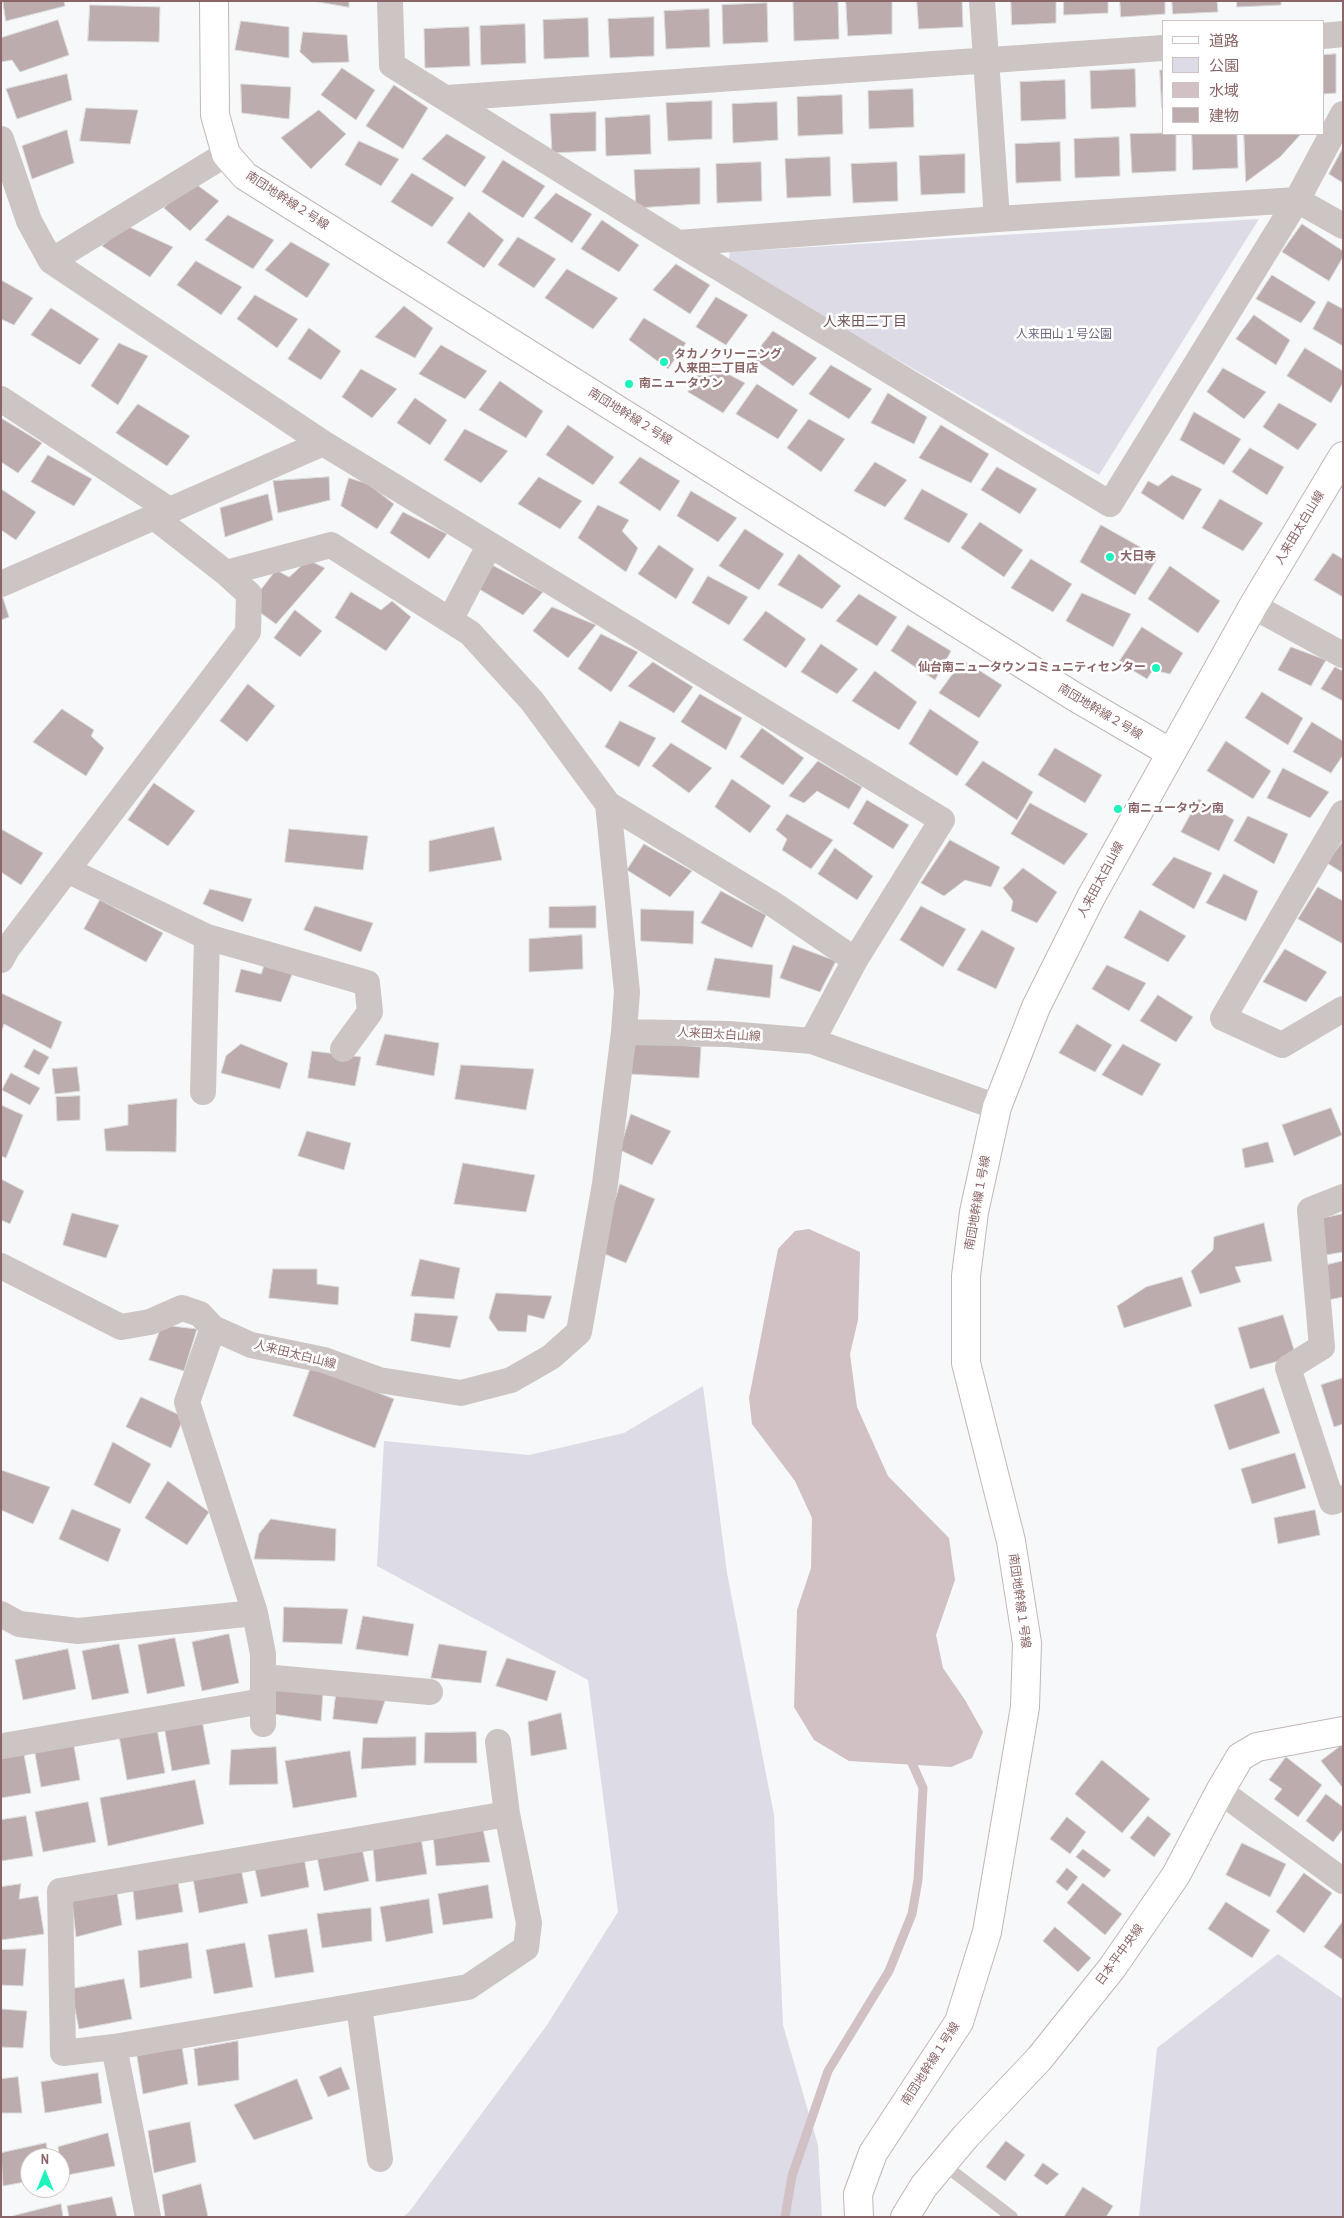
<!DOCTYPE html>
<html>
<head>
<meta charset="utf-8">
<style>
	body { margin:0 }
	#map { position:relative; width:1344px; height:2218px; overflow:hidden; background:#f6f8f9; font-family:"Archivo Narrow","Noto Sans JP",sans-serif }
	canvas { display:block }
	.frame { position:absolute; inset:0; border:2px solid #8a6567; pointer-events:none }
	.legend { position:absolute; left:1162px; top:20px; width:162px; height:115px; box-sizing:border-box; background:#fff; border:1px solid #d0c1c2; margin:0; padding:6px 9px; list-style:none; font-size:15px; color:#8a6567 }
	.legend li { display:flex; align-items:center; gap:10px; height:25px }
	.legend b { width:25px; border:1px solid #d0c1c2 }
	.north { position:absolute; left:20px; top:2148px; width:50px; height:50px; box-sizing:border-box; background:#fff; border:1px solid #d0c1c2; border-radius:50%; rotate:0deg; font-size:14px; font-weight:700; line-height:20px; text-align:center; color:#8a6567 }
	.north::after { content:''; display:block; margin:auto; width:18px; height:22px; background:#1df3bc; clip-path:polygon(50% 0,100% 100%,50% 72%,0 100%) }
</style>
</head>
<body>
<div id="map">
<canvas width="1344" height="2218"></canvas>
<div class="frame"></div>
<ul class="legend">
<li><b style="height:6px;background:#fff"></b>道路</li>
<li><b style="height:14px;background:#dddce6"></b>公園</li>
<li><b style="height:14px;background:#d1c0c4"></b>水域</li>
<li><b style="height:14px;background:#bcacad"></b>建物</li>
</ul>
<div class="north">N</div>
</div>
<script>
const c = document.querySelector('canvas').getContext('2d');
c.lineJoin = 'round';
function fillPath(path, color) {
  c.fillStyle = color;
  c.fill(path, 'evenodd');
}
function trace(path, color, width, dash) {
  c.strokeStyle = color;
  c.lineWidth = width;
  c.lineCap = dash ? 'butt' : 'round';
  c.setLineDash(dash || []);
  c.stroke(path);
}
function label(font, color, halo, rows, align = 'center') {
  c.font = font + ' "Archivo Narrow","Noto Sans JP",sans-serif';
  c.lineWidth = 5;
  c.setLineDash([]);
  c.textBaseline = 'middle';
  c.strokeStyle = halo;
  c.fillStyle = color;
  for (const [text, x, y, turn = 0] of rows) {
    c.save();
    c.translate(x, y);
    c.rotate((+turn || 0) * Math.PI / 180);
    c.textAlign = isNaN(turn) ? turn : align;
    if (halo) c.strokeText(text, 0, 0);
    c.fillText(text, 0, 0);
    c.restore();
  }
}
fillPath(new Path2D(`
	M1259,219L1099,475L728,263L730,252Z
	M703,1386L727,1573L774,1815L783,2025L818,2145L822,2217H403L409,2212L547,2025L618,1912L588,1680L377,1566L384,1441L529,1455L624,1433Z
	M1278,1954L1343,1999V2217H1139L1157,2048Z`), '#dddce6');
fillPath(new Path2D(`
	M809,1229L860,1252L858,1320L850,1354L857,1407L888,1476L949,1538L955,1580L936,1635L943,1668L965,1700L983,1732L972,1758L951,1767L849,1761L814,1740L794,1707L797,1610L811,1568L812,1518L795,1481L752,1424L749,1398L778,1249L795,1231Z`), '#d1c0c4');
trace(new Path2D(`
	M785,2217L792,2176L828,2071L889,1971L912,1914L918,1880L923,1788L908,1754`), '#d1c0c4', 9);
const building = new Path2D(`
	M3,1H64L65,6L6,21Z
	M313,1H349V7Z
	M838,1L839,39L794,41L793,2Z
	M846,1H892V34L848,36Z
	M917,1H962L963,27L919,29Z
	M1011,1H1056V23L1012,25Z
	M1064,1H1108V13L1064,15Z
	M1120,1H1165V14L1121,17Z
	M1172,1H1217L1218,12L1173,14Z
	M1237,1H1281V5L1237,7Z
	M767,3L768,42L723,44L722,5Z
	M90,5L160,7L159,42L88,41Z
	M709,9L710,47L666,49L664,11Z
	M654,17V56L610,58L608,19Z
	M588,18L589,57L544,59L543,20Z
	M58,20L69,55L20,72L12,60L1,62V38Z
	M241,21L289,27V58L235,50Z
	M525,24L526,63L481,65L480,26Z
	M469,27L470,66L425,68L424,29Z
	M303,32L347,35L349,62L312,63L300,52Z
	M1336,54V93L1323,94V55Z
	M342,68L375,90L356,120L321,95Z
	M1135,69L1136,107L1091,109L1090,71Z
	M1160,70H1163V108H1162Z
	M67,74L72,100L17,119L6,89Z
	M1065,80L1066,119L1021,121L1020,82Z
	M241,84L291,87L289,119L242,113Z
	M394,85L428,108L403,149L366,126Z
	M913,89L914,127L869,129L868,91Z
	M842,95L843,134L798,136L797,97Z
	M712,101V139L668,141L666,103Z
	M777,102L778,140L733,143L732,104Z
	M86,108L138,110L130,144L80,141Z
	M319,110L346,134L311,169L281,138Z
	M596,112V151L552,153L550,114Z
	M650,115L651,154L606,156L605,118Z
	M67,130L74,163L32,179L22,146Z
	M1163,133L1176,134V171L1132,173L1130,134Z
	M447,134L486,157L465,187L422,159Z
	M1192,134H1237L1238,168L1193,170Z
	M1244,134H1301L1280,157L1246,182Z
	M1119,137L1120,176L1075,178L1074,139Z
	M359,141L399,159L381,186L345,165Z
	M1060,142L1061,181L1016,183L1015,144Z
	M1343,148V183L1329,174Z
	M965,154V193L921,195L919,156Z
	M830,157L831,196L787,198L785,159Z
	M503,160L545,186L523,218L482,192Z
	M761,162L762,201L717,203L716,164Z
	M897,162L898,201L853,203L851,164Z
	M700,168V204L636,208L634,170Z
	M412,173L454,198L432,227L391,202Z
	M193,182L219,201L190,231L164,208Z
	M556,193L592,214L572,243L534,218Z
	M469,212L504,240L484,268L447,243Z
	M228,215L274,240L253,269L205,240Z
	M602,220L639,245L619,272L581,249Z
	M1302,224L1343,251V257L1329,281L1282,252Z
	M127,226L173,247L150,277L102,246Z
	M518,237L556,259L534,288L498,265Z
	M291,242L330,264L307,298L265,270Z
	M196,261L242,287L221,315L177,285Z
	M676,264L710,285L690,314L653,290Z
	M567,269L618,298L593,329L545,298Z
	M1272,275L1316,302L1301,323L1256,299Z
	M1,280L33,298L14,325L1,319Z
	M255,295L298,319L277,348L237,319Z
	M716,297L748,315L726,345L696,327Z
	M1328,301L1343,309V346L1313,329Z
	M404,306L433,328L415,358L375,337Z
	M51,308L99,339L80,365L31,335Z
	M1254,315L1290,340L1276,365L1236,339Z
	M644,318L686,343L668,369L629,340Z
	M309,328L341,351L321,380L288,359Z
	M773,331L817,358L793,386L752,358Z
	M119,343L148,356L118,405L91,386Z
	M441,345L487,371L465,399L419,374Z
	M1305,348L1343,371V383L1331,403L1287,376Z
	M705,362L745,383L723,413L688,392Z
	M831,365L872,389L849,419L809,394Z
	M1223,368L1266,392L1244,419L1207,392Z
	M361,369L397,389L372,418L342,397Z
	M500,381L543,411L526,438L479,410Z
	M757,384L798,410L778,439L736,414Z
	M888,393L927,417L914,444L871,423Z
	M415,398L447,420L430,445L397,423Z
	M1279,403L1317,424L1298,450L1263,427Z
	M138,404L190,436L167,466L116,433Z
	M1194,412L1241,439L1224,465L1180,440Z
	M1,418L42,443L18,473L1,462Z
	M809,419L845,439L821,472L787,448Z
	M568,425L614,457L593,485L546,455Z
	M941,425L989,454L971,483L919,458Z
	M465,429L508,451L481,483L444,460Z
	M1250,448L1284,467L1267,495L1232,472Z
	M48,455L92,479L74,506L31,482Z
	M640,457L680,481L660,511L619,483Z
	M875,462L907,480L885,507L854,491Z
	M997,467L1037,489L1020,514L981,490Z
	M1172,475L1202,489L1183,520L1141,493L1148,481L1158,486Z
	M329,477L330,500L278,513L273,481Z
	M539,477L582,501L560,529L518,504Z
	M349,478L368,484L394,504L377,529L341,506Z
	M1,489L36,512L16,540L1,530Z
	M922,489L968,514L949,543L904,519Z
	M691,491L737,518L718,542L677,516Z
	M268,494L273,520L225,537L220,508Z
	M1220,499L1263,523L1243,551L1202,528Z
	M598,505L629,520L622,531L638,548L626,572L578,538Z
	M403,512L447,534L429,559L390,533Z
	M980,522L1023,550L1004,577L961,548Z
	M1101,525L1158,557L1135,595L1080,562Z
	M745,529L784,554L759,590L719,566Z
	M659,545L694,569L676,599L638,574Z
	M1333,553L1343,559V597L1314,580Z
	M799,554L841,586L822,609L778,585Z
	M1031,559L1072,584L1053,612L1011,588Z
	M308,560L325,568L276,624L258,611L259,592L276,570L289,577Z
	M492,565L543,592L523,615L479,589Z
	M1170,566L1220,601L1198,633L1148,599Z
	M708,576L748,597L729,625L692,603Z
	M1,592L9,617L1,620Z
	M351,592L381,610L392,601L411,617L386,651L335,618Z
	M1082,593L1131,614L1113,647L1066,621Z
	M859,594L897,617L877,646L836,621Z
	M552,607L596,625L568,658L533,631Z
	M295,610L322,631L300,657L274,638Z
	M766,611L806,639L786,668L743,640Z
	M908,625L951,651L935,680L891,651Z
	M1142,627L1183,653L1170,674L1153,670L1147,679L1119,662Z
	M601,634L638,652L611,692L578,669Z
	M821,644L858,669L837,694L801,672Z
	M1291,647L1326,660L1311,686L1278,670Z
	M963,660L1002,685L979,718L939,693Z
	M653,662L693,687L674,713L628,686Z
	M1335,667L1343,671V701L1321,689Z
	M875,671L917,702L899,730L852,701Z
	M248,684L275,706L247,742L220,721Z
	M1262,692L1303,718L1288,745L1245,718Z
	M700,694L742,718L726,750L681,722Z
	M62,709L94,730L91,736L104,748L86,776L33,742Z
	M930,709L979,742L957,776L909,744Z
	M620,721L656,738L639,767L605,747Z
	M1312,722L1343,741V755L1331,773L1293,752Z
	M762,728L804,758L783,785L740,757Z
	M1226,741L1271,771L1253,799L1207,771Z
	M671,743L712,768L689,793L652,766Z
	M1055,748L1102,775L1085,803L1038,775Z
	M818,761L862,787L849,809L817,791L804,803L789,796Z
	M983,761L1033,792L1017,820L965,785Z
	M1283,768L1329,792L1310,818L1267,798Z
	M732,779L771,806L750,833L715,807Z
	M154,783L195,811L168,846L128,820Z
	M1199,799L1234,820L1219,851L1181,832Z
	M867,800L909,825L893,849L853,824Z
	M1030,803L1088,834L1064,865L1011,834Z
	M787,814L833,840L811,869L782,850L787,839L776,830Z
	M1248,816L1288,834L1274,864L1234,841Z
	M494,827L502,860L429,872V841Z
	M1,829L43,853L21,885L1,872Z
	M289,829L368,836L363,870L285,862Z
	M950,840L1000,867L991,887L965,880L944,896L921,883Z
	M1343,841V873L1327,863Z
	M644,844L692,871L670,897L627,870Z
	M835,848L873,876L857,900L818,874Z
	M1174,857L1212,873L1194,909L1152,885Z
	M1023,868L1057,892L1037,923L1011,911L1013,901L1003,888Z
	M1224,874L1258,891L1246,921L1206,903Z
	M1318,887L1343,901V944L1298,919Z
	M210,889L252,899L243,922L203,904Z
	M721,891L766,915L752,948L701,923Z
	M100,900L163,933L146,962L84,929Z
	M315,906L373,923L361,952L304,930Z
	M596,906V928H549V907Z
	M921,906L966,929L943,967L900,940Z
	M641,909L694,911L693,944L641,941Z
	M1140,910L1186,936L1168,962L1124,938Z
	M982,930L1015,948L996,989L957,970Z
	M582,935L583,969L529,972V939Z
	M793,945L836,961L820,992L780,978Z
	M1285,949L1327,972L1306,1002L1263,982Z
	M715,958L773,965L770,998L707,990Z
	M265,963L293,972L281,1002L235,992L241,969L261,974Z
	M1107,965L1146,983L1129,1011L1092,989Z
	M1,993L62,1022L51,1049L4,1024L1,1033Z
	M1158,995L1193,1017L1176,1042L1140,1021Z
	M1077,1024L1112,1045L1095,1072L1059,1053Z
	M385,1034L439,1043L434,1076L376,1065Z
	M636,1041L701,1047L699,1078L630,1074Z
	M241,1044L288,1063L280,1089L221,1073L226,1056Z
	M1123,1044L1161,1064L1142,1096L1102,1075Z
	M34,1049L49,1057L39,1075L24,1067Z
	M312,1051L361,1057L355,1086L308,1078Z
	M461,1065L534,1069L526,1110L455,1099Z
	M77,1067L80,1091L55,1094L52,1069Z
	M11,1073L40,1088L30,1105L2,1090Z
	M80,1096V1120L57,1121L56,1097Z
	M177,1099L176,1152L106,1151L104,1129L128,1125V1105Z
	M1,1105L23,1115L6,1158L1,1156Z
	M1331,1108L1342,1135L1294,1156L1282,1125Z
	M631,1114L671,1131L652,1165L620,1150Z
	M307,1131L351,1143L344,1170L298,1156Z
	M1268,1142L1274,1162L1245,1168L1242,1149Z
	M463,1163L535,1175L526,1212L454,1204Z
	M1,1179L24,1191L10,1224L1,1220Z
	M620,1184L655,1199L626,1263L600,1252Z
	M72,1213L119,1225L106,1258L63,1245Z
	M1343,1214V1252L1326,1255L1323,1218Z
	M1264,1223L1272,1261L1235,1267L1241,1282L1200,1294L1191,1271L1213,1250L1214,1237Z
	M420,1259L460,1268L454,1299L411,1296Z
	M1343,1261V1297L1328,1300L1322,1266Z
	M273,1269H317V1284L339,1287L338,1305L269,1298Z
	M1182,1277L1192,1306L1124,1328L1117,1306L1146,1287Z
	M496,1293L552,1296L544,1319L528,1315L526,1332L498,1331L489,1318Z
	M415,1313L458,1316L450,1348L411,1341Z
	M1283,1315L1296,1356L1250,1369L1238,1328Z
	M162,1325L197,1329L184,1371L149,1360Z
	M311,1367L394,1399L375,1448L293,1416Z
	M1343,1378V1424L1334,1427L1321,1385Z
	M1264,1388L1280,1433L1229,1450L1214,1405Z
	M141,1397L184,1417L171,1448L126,1427Z
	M113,1442L151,1464L130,1504L94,1485Z
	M1295,1453L1306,1488L1252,1504L1241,1469Z
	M1,1470L50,1487L33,1524L1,1510Z
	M168,1481L209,1512L187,1545L145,1518Z
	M72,1509L121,1529L108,1562L59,1539Z
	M1315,1510L1320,1535L1278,1544L1274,1518Z
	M271,1519L336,1529L335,1561L254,1559L259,1534Z
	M284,1607L348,1609L342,1644L283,1642Z
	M363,1616L414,1624L408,1656L356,1649Z
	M229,1634L239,1683L202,1691L192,1642Z
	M175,1638L185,1686L147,1694L138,1645Z
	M119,1644L129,1693L92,1700L82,1651Z
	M439,1644L487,1651L481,1683L431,1678Z
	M68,1649L76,1689L23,1700L15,1660Z
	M507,1658L556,1671L547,1701L496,1686Z
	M276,1687L323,1692L321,1721L273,1714Z
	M336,1694L386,1698L377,1724L333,1719Z
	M561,1713L567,1749L531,1756L528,1722Z
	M202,1720L210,1764L172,1771L164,1726Z
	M157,1729L165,1773L127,1780L119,1736Z
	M476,1732L477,1763H424L425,1733Z
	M416,1737V1765L361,1769L363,1738Z
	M73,1741L80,1780L41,1787L34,1748Z
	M1343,1744V1788L1321,1761Z
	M276,1747L278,1784L229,1785L231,1750Z
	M23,1749L31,1793L1,1798V1753Z
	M350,1751L357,1797L293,1808L285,1761Z
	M1286,1757L1322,1785L1298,1817L1274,1799L1282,1789L1269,1780Z
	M1102,1760L1150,1799L1122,1833L1075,1794Z
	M195,1780L204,1824L108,1846L100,1798Z
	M1326,1794L1343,1807V1829L1333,1842L1306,1821Z
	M88,1802L96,1842L43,1852L35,1812Z
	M26,1816L33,1856L1,1861V1820Z
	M1148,1816L1171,1834L1154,1857L1130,1838Z
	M1067,1817L1086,1832L1070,1854L1050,1839Z
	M483,1829L490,1862L436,1866L433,1834Z
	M421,1838L427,1874L376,1882L373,1848Z
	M1242,1843L1286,1864L1270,1897L1226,1875Z
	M362,1848L369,1881L324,1891L317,1857Z
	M1083,1849L1111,1870L1104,1878L1076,1857Z
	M304,1857L309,1887L261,1897L254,1865Z
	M1067,1868L1078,1877L1067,1891L1056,1882Z
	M241,1869L248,1903L199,1913L193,1878Z
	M1304,1873L1332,1893L1304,1933L1276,1912Z
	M178,1882L183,1912L136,1920L133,1891Z
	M1083,1883L1122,1914L1105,1935L1067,1903Z
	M21,1884L19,1899L38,1896L44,1934L1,1940V1887Z
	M488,1885L493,1918L443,1925L438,1894Z
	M117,1892L122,1925L76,1937L72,1901Z
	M429,1899L433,1933L386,1942L380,1907Z
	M1226,1902L1270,1930L1252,1958L1208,1929Z
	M371,1908L372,1941L322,1948L317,1914Z
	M1343,1921V1960L1324,1947Z
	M1055,1927L1091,1958L1078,1972L1043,1941Z
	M307,1929L314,1972L275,1978L268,1935Z
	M188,1943L192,1978L140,1988L138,1951Z
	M245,1943L253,1987L214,1994L206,1950Z
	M26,1949L23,1986L1,1985V1950Z
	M124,1979L132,2019L79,2029L71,1989Z
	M1,2009L27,2011L23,2048L1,2047Z
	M238,2041L239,2080L198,2086L194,2049Z
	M182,2047L188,2084L143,2094L137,2056Z
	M341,2067L350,2089L328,2097L319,2077Z
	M98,2073L102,2103L45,2113L41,2082Z
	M18,2077L22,2113H1V2079Z
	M297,2079L313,2119L254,2140L234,2105Z
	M190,2122L196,2162L154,2173L148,2131Z
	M108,2133L115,2166L62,2176L58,2147Z
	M1006,2141L1025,2155L1005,2181L986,2167Z
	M46,2143L49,2158H30V2181L3,2186L1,2153Z
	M1043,2163L1059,2174L1047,2185L1034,2176Z
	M201,2184L208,2217H165L162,2195Z
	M1083,2187L1113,2206L1106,2217H1064Z
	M112,2197L117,2217H69L67,2206Z
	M61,2204L63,2217H13V2216Z`);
fillPath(building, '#bcacad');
trace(building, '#d9dadb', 1);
const secondary = new Path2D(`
	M214,1L215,115L226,154L245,176L1075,697L1171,753
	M859,2217L858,2194L873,2153L959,2022L987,1932L1025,1707L1027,1643L1011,1541L966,1363V1276L974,1212L997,1107L1036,1007L1091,897L1253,606L1343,456
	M905,2217L924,2186L966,2136L1039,2059L1112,1968L1176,1875L1220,1791L1240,1757L1257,1747L1343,1731`);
trace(secondary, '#c2b6b7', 30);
trace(new Path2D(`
	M943,2164L1012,2217`), '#cdc4c4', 12);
trace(new Path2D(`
	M390,1L392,65L678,243L1110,504L1297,200L1343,114
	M982,1L997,219
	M1323,36L1343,34
	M447,98L1163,48
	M1,139L29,221L51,261L323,443L942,820L855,960L812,1041
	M678,243L997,219L1297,200L1343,226
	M51,261L226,154
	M1,399L168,509
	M153,516L226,573L331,545L470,633L532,701L608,804L773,904L855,960
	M1,584L323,443
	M1253,606L1343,655
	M450,620L489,546
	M608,804L627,992L624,1032
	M1343,813L1223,1018L1282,1045L1343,1009
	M67,870L207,937L367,983L370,1012L343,1049
	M1,960L7,949L248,632L249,594L226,573
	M203,1092L207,937
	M1343,1197L1310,1210L1322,1347L1288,1368L1332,1502L1343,1498
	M1,1266L121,1327L150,1322L182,1308L200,1314L213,1328L251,1345L324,1360L379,1380L461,1393L511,1380L551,1357L579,1332L605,1184L624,1032L728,1034L812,1041L997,1107
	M255,1613L263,1654V1724
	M1,1614L19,1624L78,1631L255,1613L187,1402L213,1328
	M263,1677L430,1692
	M498,1742L507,1814
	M3,1746L263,1701
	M1220,1791L1343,1881
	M507,1814L529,1923L526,1948L468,1987L114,2047L63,2053L60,1891Z
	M359,2006L380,2159
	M114,2047L148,2217`), '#cdc4c4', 26);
trace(secondary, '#fff', 28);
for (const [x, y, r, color] of [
	[664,362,5,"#1df3bc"],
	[629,384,5,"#1df3bc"],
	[1110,557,5,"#1df3bc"],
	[1156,668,5,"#1df3bc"],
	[1118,809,5,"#1df3bc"]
]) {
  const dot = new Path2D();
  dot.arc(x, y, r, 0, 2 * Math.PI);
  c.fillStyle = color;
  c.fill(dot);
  trace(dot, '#fff', 2);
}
label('12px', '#8a6567', '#fff', [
	["南団地幹線２号線",287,201,33],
	["南団地幹線２号線",630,417,32],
	["人来田太白山線",1300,528,-59],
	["南団地幹線２号線",1100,712,31],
	["人来田太白山線",1101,880,-62],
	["人来田太白山線",719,1035,3],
	["南団地幹線１号線",978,1203,-80],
	["人来田太白山線",295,1355,14],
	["南団地幹線１号線",1019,1601,82],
	["日本平中央線",1120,1955,-54],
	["南団地幹線１号線",931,2064,-57]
]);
label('12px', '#6e6581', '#fff', [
	["人来田山１号公園",1064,335]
]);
label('bold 12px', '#8a6567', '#fff', [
	["タカノクリーニング",674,355],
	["人来田二丁目店",674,369],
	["南ニュータウン",639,384],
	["大日寺",1120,557],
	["仙台南ニュータウンコミュニティセンター",1146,668,"right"],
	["南ニュータウン南",1128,809]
], 'left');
label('14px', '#6f5455', '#fff', [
	["人来田二丁目",865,322]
]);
</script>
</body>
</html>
